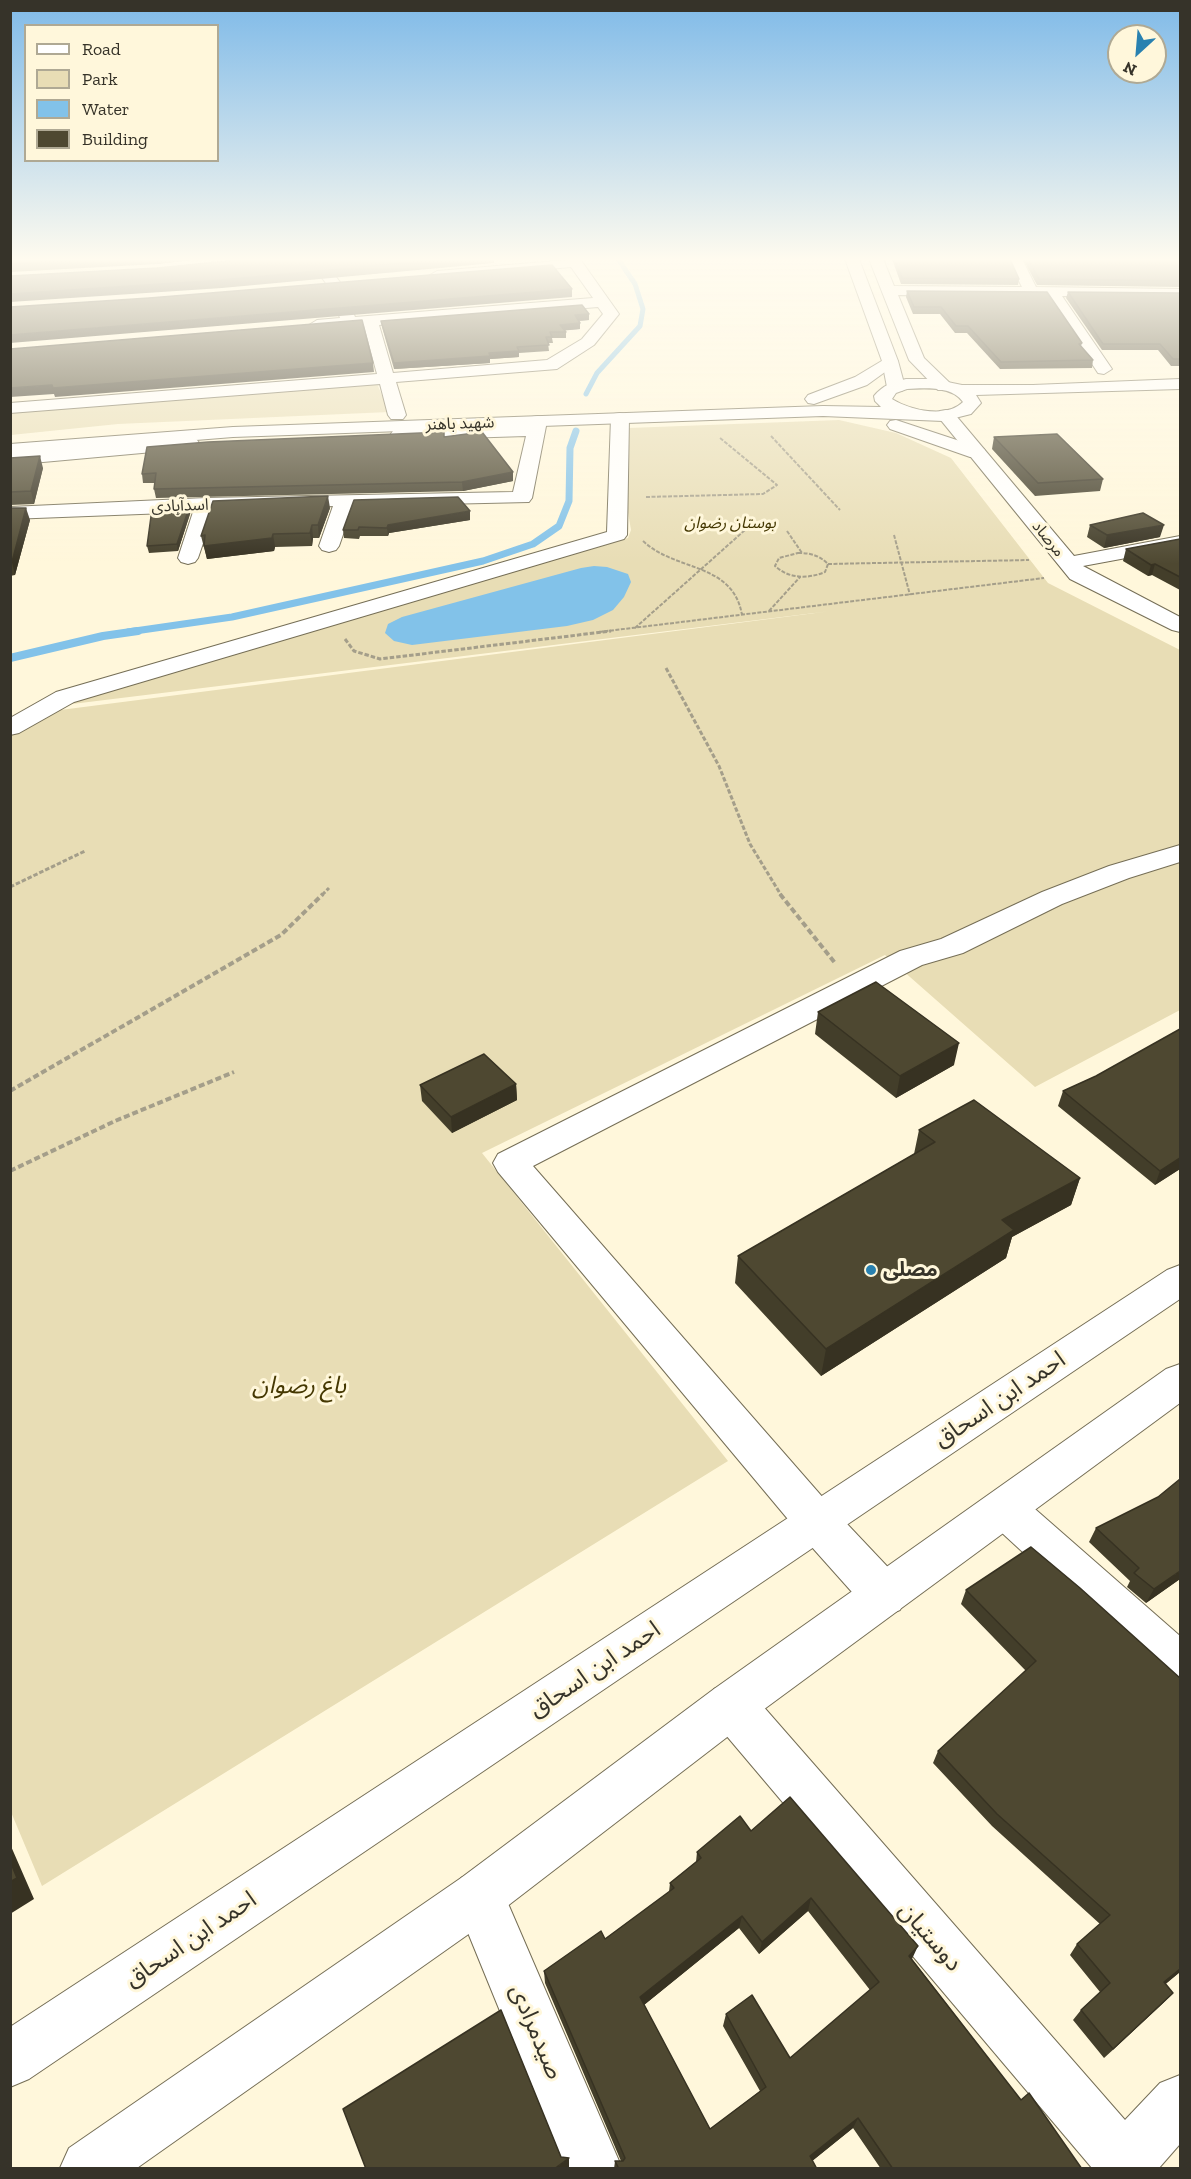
<!DOCTYPE html>
<html>
<head>
<meta charset="utf-8">
<style>
	body { margin:0 }
	#map { position:relative; width:1191px; height:2179px; overflow:hidden; background:#fff7db; font-family:"Zilla Slab",serif }
	canvas { display:block }
	.frame { position:absolute; inset:0; border:12px solid #363329; pointer-events:none }
	.legend { position:absolute; left:24px; top:24px; width:195px; height:138px; box-sizing:border-box; background:#fff7db; border:2px solid #afa994; margin:0; padding:8px 10px; list-style:none; font-size:18px; color:#363329 }
	.legend li { display:flex; align-items:center; gap:12px; height:30px }
	.legend b { width:30px; border:2px solid #afa994 }
	.north { position:absolute; left:1107px; top:24px; width:60px; height:60px; box-sizing:border-box; background:#fff7db; border:2px solid #afa994; border-radius:50%; rotate:206deg; font-size:16px; font-weight:700; line-height:24px; text-align:center; color:#363329 }
	.north::after { content:''; display:block; margin:auto; width:21px; height:27px; background:#2981b0; clip-path:polygon(50% 0,100% 100%,50% 72%,0 100%) }
</style>
</head>
<body>
<div id="map">
<canvas width="1191" height="2179"></canvas>
<div class="frame"></div>
<ul class="legend">
<li><b style="height:8px;background:#fff"></b>Road</li>
<li><b style="height:16px;background:#e8ddb5"></b>Park</li>
<li><b style="height:16px;background:#82c2e9"></b>Water</li>
<li><b style="height:16px;background:#4e4831"></b>Building</li>
</ul>
<div class="north">N</div>
</div>
<script>
const c = document.querySelector('canvas').getContext('2d');
c.lineJoin = 'round';
function fillPath(path, color) {
  c.fillStyle = color;
  c.fill(path, 'evenodd');
}
function trace(path, color, width, dash) {
  c.strokeStyle = color;
  c.lineWidth = width;
  c.lineCap = dash ? 'butt' : 'round';
  c.setLineDash(dash || []);
  c.stroke(path);
}
function label(font, color, halo, rows, align = 'center') {
  c.font = font + ' "Zilla Slab","Noto Sans Arabic",serif';
  c.lineWidth = 6;
  c.setLineDash([]);
  c.textBaseline = 'middle';
  c.strokeStyle = halo;
  c.fillStyle = color;
  for (const [text, x, y, turn = 0] of rows) {
    c.save();
    c.translate(x, y);
    c.rotate((+turn || 0) * Math.PI / 180);
    c.textAlign = isNaN(turn) ? turn : align;
    if (halo) c.strokeText(text, 0, 0);
    c.fillText(text, 0, 0);
    c.restore();
  }
}
fillPath(new Path2D(`
	M375,379L389,412L118,424L11,435V408Z
	M839,420L896,433L951,458L1048,583L1180,650V1010L1035,1087L885,955L482,1153L728,1461L42,1886L11,1812V734L37,713L831,611L64,705L628,538L631,530L618,453L629,428Z`), '#e8ddb5');
fillPath(new Path2D(`
	M594,566L607,567L628,574L631,582L624,597L613,610L593,620L567,626L412,645L394,641L385,633L388,624L402,617L581,568Z`), '#82c2e9');
trace(new Path2D(`
	M586,394L597,373L640,326L643,309L635,284L618,259`), '#82c2e9', 5);
trace(new Path2D(`
	M128,632L232,617L483,561L533,544L559,526L569,501L570,448L576,431`), '#82c2e9', 7);
trace(new Path2D(`
	M10,658L103,636L138,631`), '#82c2e9', 8);
const minor = new Path2D(`
	M308,259H323L342,285L355,317L593,298L571,267L437,279L430,275L437,271L580,259L619,314L594,345L557,369L396,382L406,415L403,419H391L388,415L380,384L10,413V403L377,374L364,326L317,330L309,325L317,320L340,318L328,286ZM598,307L603,314L582,339L547,360L393,373L379,325Z
	M845,259H859L898,361L905,387L902,391H890L887,387L882,361Z
	M869,259H883L894,286L1022,287L1008,259H1022L1036,287L1180,289V297L1062,296L1112,369L1104,374L1098,373L1047,296L898,295L924,358L953,386L950,390H938L909,360Z
	M946,410L952,411L1074,556L1180,536V548L1083,566L1180,617V632L1172,630L1070,579L940,419L937,415L940,411Z
	M620,413L626,414L629,418L627,535L624,539L74,702L19,733L10,735V718L56,692L607,532L611,418L614,414Z
	M538,416L544,417L547,421L532,498L529,502L353,506L339,546L336,550L329,552L322,550L319,546L333,506L214,511L198,558L195,562L188,564L181,562L178,558L193,512L10,519V507L206,498L513,492L526,436L399,440L393,439L390,435L393,431L399,430L528,425L532,417Z
	M191,439L197,440L200,444L197,448L10,465V453Z
	M1180,845V862L1129,878L1062,904L963,953L922,965L533,1166L832,1508L900,1580L906,1595L900,1610L884,1616L868,1610L802,1536L498,1172L493,1163L498,1154L900,951L941,939L1042,892L1109,866Z
	M1004,1489L1019,1495L1180,1636V1688L1164,1682L989,1521L983,1508L989,1495Z
	M731,1682L748,1689L1125,2120L1160,2083L1180,2075V2144L1159,2168H1092L714,1721L708,1705L714,1689Z
	M479,1870L497,1878L622,2168H564L453,1896L461,1878Z`);
const major = new Path2D(`
	M890,356L898,361L896,364L867,385L814,404L808,403L805,399L808,395L855,377Z
	M906,379H933L962,385H1033L1180,379V389L976,395L981,403L971,414L943,421L823,416L233,437L10,455V444L233,427L823,406L881,407L875,401L874,396C883,385 893,382 906,379ZM907,389C925,388 952,386 963,402C946,419 910,410 892,399L896,393Z
	M896,420L984,449L986,453L984,457H970L890,429L887,425L890,421Z
	M1180,1265V1299L29,2079L10,2087V2027L1167,1270Z
	M1180,1364V1403L748,1721L497,1914L137,2168H60L69,2148L461,1878L714,1689L1166,1369Z`);
trace(minor, '#756e56', 2);
trace(major, '#756e56', 2);
trace(new Path2D(`
	M771,436L840,510
	M646,497L763,494L777,485L720,438
	M787,531L802,553
	M894,535L910,595
	M643,541C676,572 733,562 742,615
	M798,553C810,553 819,555 828,564L825,572C808,579 789,579 775,566L779,558Z
	M828,564L1029,560
	M769,611L800,577
	M635,628L745,530
	M599,632L1044,578`), '#a49e8a', 2, [4, 1.5]);
trace(new Path2D(`
	M345,639L354,651L380,659L611,631
	M666,668L719,766L750,844L781,895
	M10,887L85,851
	M322,895L329,888`), '#a49e8a', 3, [4.5, 2]);
trace(new Path2D(`
	M780,894L835,963
	M10,1091L281,935L323,894
	M10,1171L115,1121L234,1072`), '#a49e8a', 4, [6, 3]);
fillPath(minor, '#fff');
fillPath(major, '#fff');
fillPath(new Path2D(`
	M10,259H199L158,264L10,272Z
	M892,259H1010L1019,279L1018,285L901,284Z
	M1023,259H1180V287L1037,285Z
	M907,291L1082,343L1081,346L1093,360L1092,368L1000,369L967,333H955L940,314H913L906,297Z
	M1068,292L1180,293V366H1171L1158,350H1102L1066,298Z
	M589,320L579,321L580,323V329L565,330L566,332V338H552L553,343H548L549,351L519,353V357L490,359V363L394,369L382,327L381,321Z
	M444,437L513,481L463,491L156,498L154,489L155,483H143L142,474Z
	M994,437L1103,479L1100,491L1035,496L992,449Z
	M10,458L43,468L34,504L10,505Z
	M354,500L470,520L389,533L388,536H360L359,539L344,538L343,530Z
	M10,508L30,520L15,575L10,576Z
	M189,508L190,514L178,551L149,553L147,546Z
	M330,508L319,538H313L312,546L275,547L274,551L207,559L201,536Z
	M1090,525L1160,537L1104,548L1087,537Z
	M1180,539V590L1152,575L1148,576L1123,561L1126,549Z
	M818,1012L954,1065L896,1098L815,1034Z
	M1096,1076L1180,1169L1155,1185L1058,1106L1063,1091Z
	M516,1084L517,1100L452,1133L422,1101L420,1085Z
	M919,1130L1080,1178L1071,1205L1012,1237L1006,1258L821,1376L735,1283L738,1256L914,1154Z
	M1096,1528L1180,1579L1146,1603L1127,1587L1130,1581L1089,1542Z
	M966,1590L1180,1678V1972L1165,1984L1173,1993L1163,2003L1104,2058L1073,2020L1081,2010L1100,1992L1070,1955L1077,1944L1100,1924L992,1826L933,1763L938,1751L1026,1671L961,1604Z
	M751,1831L912,1959L1021,2100L1082,2169H881L853,2128L812,2161L817,2169H614L615,2161H621L545,1983L544,1971L605,1939L669,1892L670,1883L696,1862L697,1852ZM808,1911L870,1990L790,2058L726,2014L723,2026L760,2091L710,2129L644,2005L739,1928L759,1954Z`), '#433e2a');
fillPath(new Path2D(`
	M157,259H199L158,264Z
	M447,259H494V263L222,288L10,302V294Z
	M572,289V297L10,343V335Z
	M589,314V320L575,321V315Z
	M580,323V329L560,331V325Z
	M519,351V357L490,359V363L394,369V363Z
	M373,363L374,372L55,397L54,394L10,397V388Z
	M40,456L43,468L34,504L31,491Z
	M513,472V481L463,491L462,482Z
	M328,496L330,508L319,538L318,525Z
	M26,508L30,520L15,575L12,562Z
	M189,508L190,514L178,551L177,544Z
	M470,511V520L389,533L388,536L387,528L388,525Z
	M312,525L313,538L312,546L310,533Z
	M1164,525L1160,537L1104,548L1107,535Z
	M273,534L275,547L274,551L207,559L204,546Z
	M1155,564L1152,575L1148,576L1151,565Z
	M959,1043L954,1065L896,1098L900,1076Z
	M516,1084L517,1100L452,1133L451,1117Z
	M1180,1158V1169L1155,1185L1160,1171Z
	M1080,1178L1071,1205L1012,1237L1006,1258L821,1376L826,1349L1002,1220Z
	M1180,1571V1579L1146,1603L1154,1589Z
	M10,1844L34,1899L10,1914Z
	M811,1898L808,1911L759,1954L762,1942Z
	M742,1916L739,1928L639,2009L640,1997Z
	M918,1946L912,1959L903,1968L909,1956Z
	M1180,1969V1972L1155,1993L1164,1982Z
	M1173,1993L1163,2003L1104,2058L1113,2049Z
	M858,2118L853,2128L806,2166L810,2156Z
	M569,2158V2169H554Z`), '#373222');
const building = new Path2D(`
	M10,259H96L10,264Z
	M248,259H447L221,280L10,294V276L157,268Z
	M895,259H1010L1019,279L902,278Z
	M1028,259H1180V281L1039,279Z
	M552,265L572,289L10,335V307L149,298Z
	M907,291L1047,292L1082,343L1079,344L1093,360L1001,362L968,326H956L941,307H914Z
	M1068,292L1180,293V359H1173L1160,344H1103Z
	M582,305L589,314L575,315L580,323L560,325L566,332H550L552,337H546L549,345L517,347L519,351L489,353L490,356L394,363L381,321Z
	M362,320L373,363L53,388L52,385L10,388V349Z
	M444,432V437L482,432L513,472L462,482L154,489L156,473L142,474L147,447L208,442Z
	M1057,434L1103,479L1038,483L994,437Z
	M40,456L31,491L10,492V458Z
	M328,496L318,525H312L310,533L273,534L272,538L204,546L205,535L201,536L213,501Z
	M458,497L470,511L388,525L387,528L359,527L358,530H343L354,500Z
	M10,508H26L12,562H10Z
	M189,508L177,544L147,546L152,509Z
	M1143,513L1164,525L1107,535L1090,525Z
	M1180,539V577L1155,564L1151,565L1126,549Z
	M876,982L959,1043L900,1076L818,1012Z
	M1180,1029V1158L1160,1171L1063,1091L1096,1076Z
	M484,1054L516,1084L451,1117L420,1085Z
	M974,1100L1080,1178L1002,1220L1014,1230L826,1349L738,1256L935,1142L919,1130Z
	M1180,1479V1571L1154,1589L1134,1573L1139,1568L1096,1528L1158,1497Z
	M1031,1547L1080,1588L1180,1678V1969L1164,1982L1173,1993L1113,2049L1081,2010L1110,1983L1077,1944L1110,1915L997,1814L938,1751L1036,1661L966,1590Z
	M790,1797L918,1946L909,1956L1021,2100L1029,2093L1082,2169H893L858,2118L810,2156L817,2169H619L615,2161H623L625,2158L544,1971L601,1931L605,1939L674,1888L670,1883L701,1858L697,1852L740,1816L751,1831ZM811,1898L879,1982L790,2058L752,1995L726,2014L766,2087L710,2129L640,1997L742,1916L762,1942Z
	M10,1861L17,1878L10,1882Z
	M501,2010L561,2157L569,2158L554,2169H366L343,2109Z`);
fillPath(building, '#4e4831');
trace(building, '#373222', 1.5);
const sky = c.createLinearGradient(0, 0, 0, 564);
sky.addColorStop(0, '#7fbae8');
sky.addColorStop(0.46, '#fffbef');
sky.addColorStop(1, '#fffbef00');
c.fillStyle = sky;
c.fillRect(0, 0, 1191, 564);
for (const [x, y, r, color] of [
	[871,1270,6,"#2981b0"]
]) {
  const dot = new Path2D();
  dot.arc(x, y, r, 0, 2 * Math.PI);
  c.fillStyle = color;
  c.fill(dot);
  trace(dot, '#fff7db', 2);
}
label('16px', '#363329', '#fff7db', [
	["شهید باهنر",460,424,-2],
	["اسدآبادی",180,506,-2],
	["مرصاد",1048,539,51]
]);
label('italic 16px', '#453802', '#fff7db', [
	["بوستان رضوان",730,523]
]);
label('bold 20px', '#363329', '#fff7db', [
	["مصلی",883,1270]
], 'left');
label('italic 24px', '#453802', '#fff7db', [
	["باغ رضوان",299,1386]
]);
label('24px', '#363329', '#fff7db', [
	["احمد ابن اسحاق",1000,1400,-34],
	["احمد ابن اسحاق",595,1670,-34],
	["دوستیان",930,1937,49],
	["احمد ابن اسحاق",191,1940,-34],
	["صیدمرادی",536,2032,67]
]);
</script>
</body>
</html>
